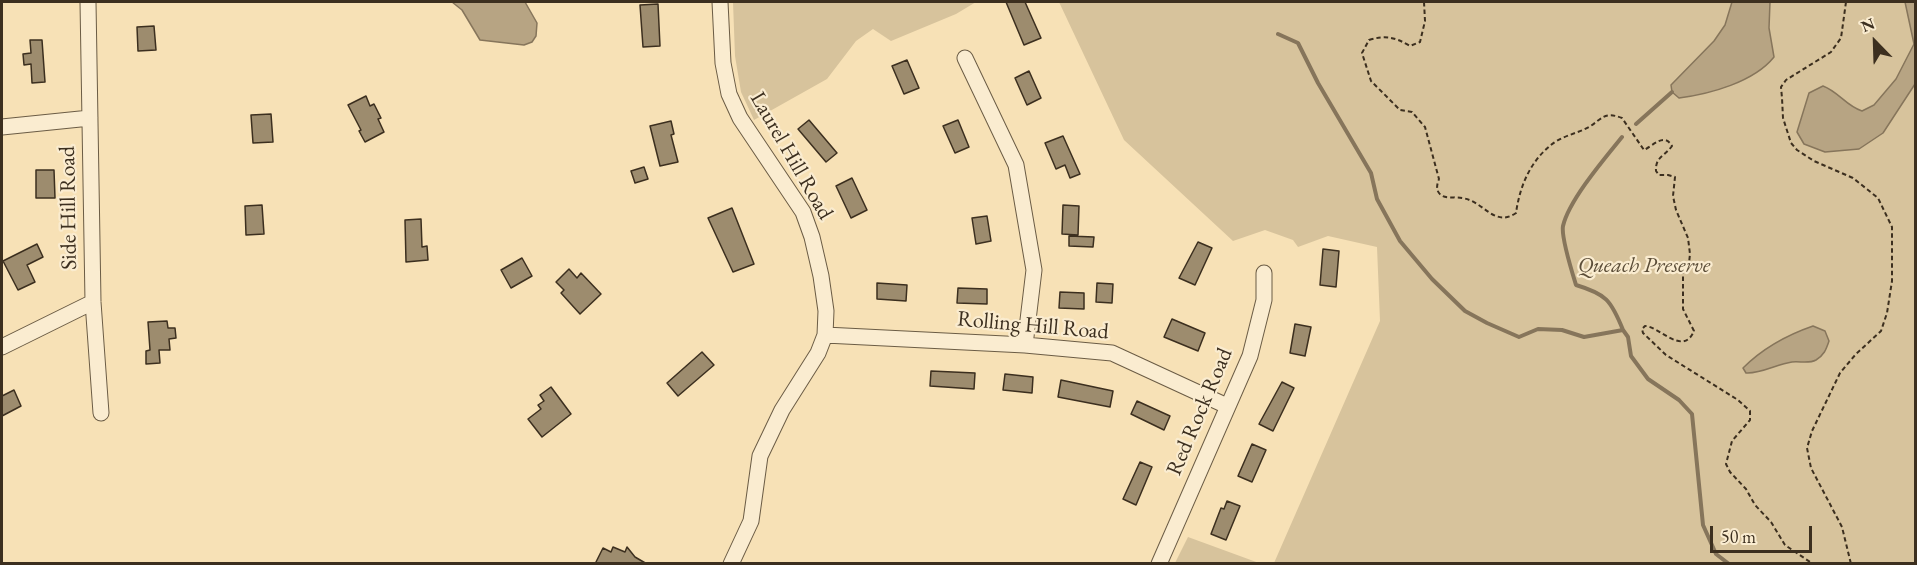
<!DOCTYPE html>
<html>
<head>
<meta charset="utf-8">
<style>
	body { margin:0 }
	#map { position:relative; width:1917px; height:565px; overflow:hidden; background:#f7e1b6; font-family:"EB Garamond",serif }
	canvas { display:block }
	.frame { position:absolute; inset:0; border:3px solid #3c2f1f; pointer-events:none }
	.north { position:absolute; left:1845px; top:12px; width:60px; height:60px; -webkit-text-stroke:4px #faecd0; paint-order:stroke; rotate:337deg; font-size:16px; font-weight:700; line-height:24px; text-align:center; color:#3c2f1f }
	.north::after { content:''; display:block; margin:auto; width:21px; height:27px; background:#3c2f1f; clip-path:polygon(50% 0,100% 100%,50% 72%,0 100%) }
	.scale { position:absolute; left:1710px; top:526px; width:102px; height:27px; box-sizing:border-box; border:3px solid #3c2f1f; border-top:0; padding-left:8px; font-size:18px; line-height:21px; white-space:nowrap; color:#3c2f1f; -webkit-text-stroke:4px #faecd0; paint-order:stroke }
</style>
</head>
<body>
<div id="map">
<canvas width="1917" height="565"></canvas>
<div class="frame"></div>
<div class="north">N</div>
<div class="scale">50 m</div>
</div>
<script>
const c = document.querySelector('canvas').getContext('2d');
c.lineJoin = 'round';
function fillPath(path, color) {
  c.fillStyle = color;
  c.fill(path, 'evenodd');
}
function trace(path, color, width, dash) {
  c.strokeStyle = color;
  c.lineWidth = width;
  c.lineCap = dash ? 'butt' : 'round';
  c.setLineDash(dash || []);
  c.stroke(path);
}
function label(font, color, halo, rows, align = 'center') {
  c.font = font + ' "EB Garamond",serif';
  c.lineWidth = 4.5;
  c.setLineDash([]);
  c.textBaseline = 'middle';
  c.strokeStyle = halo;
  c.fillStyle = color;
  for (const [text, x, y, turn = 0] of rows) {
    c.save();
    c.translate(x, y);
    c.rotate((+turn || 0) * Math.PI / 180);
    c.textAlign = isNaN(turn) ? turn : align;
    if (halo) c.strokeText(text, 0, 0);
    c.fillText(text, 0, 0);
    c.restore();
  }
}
fillPath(new Path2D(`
	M733,2H976L956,14L891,41L873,29L856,41L827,79L754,120L741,92L735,56Z
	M1059,2H1915V563H1274L1380,321L1377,247L1328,236L1298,247L1293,240L1265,230L1233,241L1124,140Z
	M1188,537L1259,563H1175Z`), '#d7c39c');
const water = new Path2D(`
	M452,2H525L537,23L536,36L532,42L524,45L480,40L462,10Z
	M1732,2H1770L1769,28L1774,57C1754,82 1710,94 1679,98L1672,92L1671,85L1714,41L1725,25Z
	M1905,2H1915V84L1883,133L1859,149L1825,152L1804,144L1797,132L1809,93L1823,86C1839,92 1846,106 1862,111L1874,105L1896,79L1914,44Z
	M1813,326L1825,331L1829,341C1826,350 1824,355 1816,360C1809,364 1800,361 1792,362C1777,364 1761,374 1746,373L1743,368C1763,348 1787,335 1813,326Z`);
fillPath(water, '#b7a483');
trace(water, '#86755b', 1.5);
trace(new Path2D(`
	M1278,34L1298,43L1318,83L1371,173L1377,199L1400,241L1432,279L1465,311L1487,323L1519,337L1538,329L1562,330L1584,337L1623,330L1628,337L1631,356L1648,379L1679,400L1692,414L1703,525L1716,554L1729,564
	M1636,124L1672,92
	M1622,137C1605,158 1569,200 1563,226C1561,237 1572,272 1576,285C1606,294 1611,300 1623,330`), '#86755b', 4);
const building = new Path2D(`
	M1006,2H1025L1041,38L1024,45Z
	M658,4L660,46L643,47L640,5Z
	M154,26L156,50L138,51L137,27Z
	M30,40H42L45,82L32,83L31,64L24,65L23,54L31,53Z
	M907,60L919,88L904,94L892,66Z
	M1029,71L1041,98L1027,105L1015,78Z
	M366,96L370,106L374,104L381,118L378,119L384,132L365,142L359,131L361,130L348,105Z
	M271,114L273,142L253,143L251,115Z
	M809,120L837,153L826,162L798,129Z
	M958,120L969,147L955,153L943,126Z
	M671,121L674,134L671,135L678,162L660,166L650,126Z
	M1063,136L1080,174L1070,178L1065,165L1056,169L1045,143Z
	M644,167L648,179L635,183L631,171Z
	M36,170H54L55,198H36Z
	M852,178L867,210L851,218L836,186Z
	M262,205L264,234L246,235L245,206Z
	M1063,205L1079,206L1078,235L1062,234Z
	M732,208L754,264L733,272L708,218Z
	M987,216L991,241L976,244L972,218Z
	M421,219L422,247L427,246L428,260L406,262L405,220Z
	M1069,236L1094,237L1093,247L1069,246Z
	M1198,242L1212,248L1195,285L1179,278Z
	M37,244L43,257L27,265L35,282L18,290L3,261Z
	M1323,249L1339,251L1336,287L1320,285Z
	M522,258L532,276L511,288L501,270Z
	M569,269L577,278L581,273L601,294L580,314L561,293L564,290L556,282Z
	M877,283L907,285L906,301L877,299Z
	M1097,283L1113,284L1112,303L1096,302Z
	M958,288L987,289V304L957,303Z
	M1060,292L1084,293V309L1059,308Z
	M1172,319L1205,333L1198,351L1164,337Z
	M167,321L168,328H175L176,338L169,339L170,350H159L160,363L146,364V351L150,350L148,322Z
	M1295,324L1311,327L1305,356L1290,353Z
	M702,352L714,365L678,396L667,383Z
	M931,371L975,373L974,389L930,386Z
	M1005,374L1033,377L1032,393L1003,390Z
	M1061,380L1113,391L1110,407L1058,397Z
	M1282,382L1294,388L1273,431L1259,424Z
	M551,387L571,414L542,437L528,419L541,409L538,405L544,401L540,395Z
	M14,390L21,406L2,416V396Z
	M1137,401L1170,416L1164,430L1131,414Z
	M1252,444L1266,450L1252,482L1238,476Z
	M1140,462L1152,467L1136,505L1123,499Z
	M1227,501L1240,506L1226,540L1211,534L1221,508L1224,509Z
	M613,547L625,552L627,547L635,557L647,564H595L603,548L611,552Z`);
fillPath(building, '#9d8c6e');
trace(building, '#3c2f1f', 1.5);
const street = new Path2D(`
	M88,2L93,302L101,413
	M720,2L723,63L729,94L740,118L803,212L812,237L821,276L826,311L825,335L818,353L782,410L760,456L751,521L731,564
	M965,58L1016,165L1034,270L1025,345
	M2,127L90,118
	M825,335L1025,345L1112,353L1227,406
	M2,347L93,302
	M1159,564L1250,356L1264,300V273`);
trace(street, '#6b5c45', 17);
trace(new Path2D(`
	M1424,2L1425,21L1420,42L1410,46C1395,37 1385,35 1369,40L1362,53L1371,81L1400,110L1412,112L1425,127L1439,179C1437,184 1436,189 1439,193C1444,200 1455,196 1462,198C1484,201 1494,228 1516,213C1520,185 1531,159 1555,142C1566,135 1578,133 1589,127C1602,119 1604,111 1622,118L1644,150C1653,146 1664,132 1672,146C1665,156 1655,157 1656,171L1659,175H1668L1675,177L1673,196L1676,210L1688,238L1690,254L1689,263L1683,273V309L1694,331C1683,357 1659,326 1645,326L1642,329L1643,333L1666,355L1738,400L1750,411V420L1732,441L1726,464L1730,472L1746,489L1755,505L1771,522L1785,545L1813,564
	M1846,2L1841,38L1831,52L1786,80L1781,87L1782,98L1783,118L1791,143L1797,150L1814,161L1853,178L1878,198L1892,227V281L1887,313L1881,331L1856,354L1840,373L1812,431L1807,448L1811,468L1842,527L1851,564`), '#3c2f1f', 2, [4.5, 3]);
trace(street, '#faecd0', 15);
label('22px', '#3c2f1f', '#faecd0', [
	["Laurel Hill Road",791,156,60],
	["Side Hill Road",69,208,-91],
	["Rolling Hill Road",1033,326,5],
	["Red Rock Road",1200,412,-67]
]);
label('italic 22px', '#5b4d38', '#faecd0', [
	["Queach Preserve",1644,266]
]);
</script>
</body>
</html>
